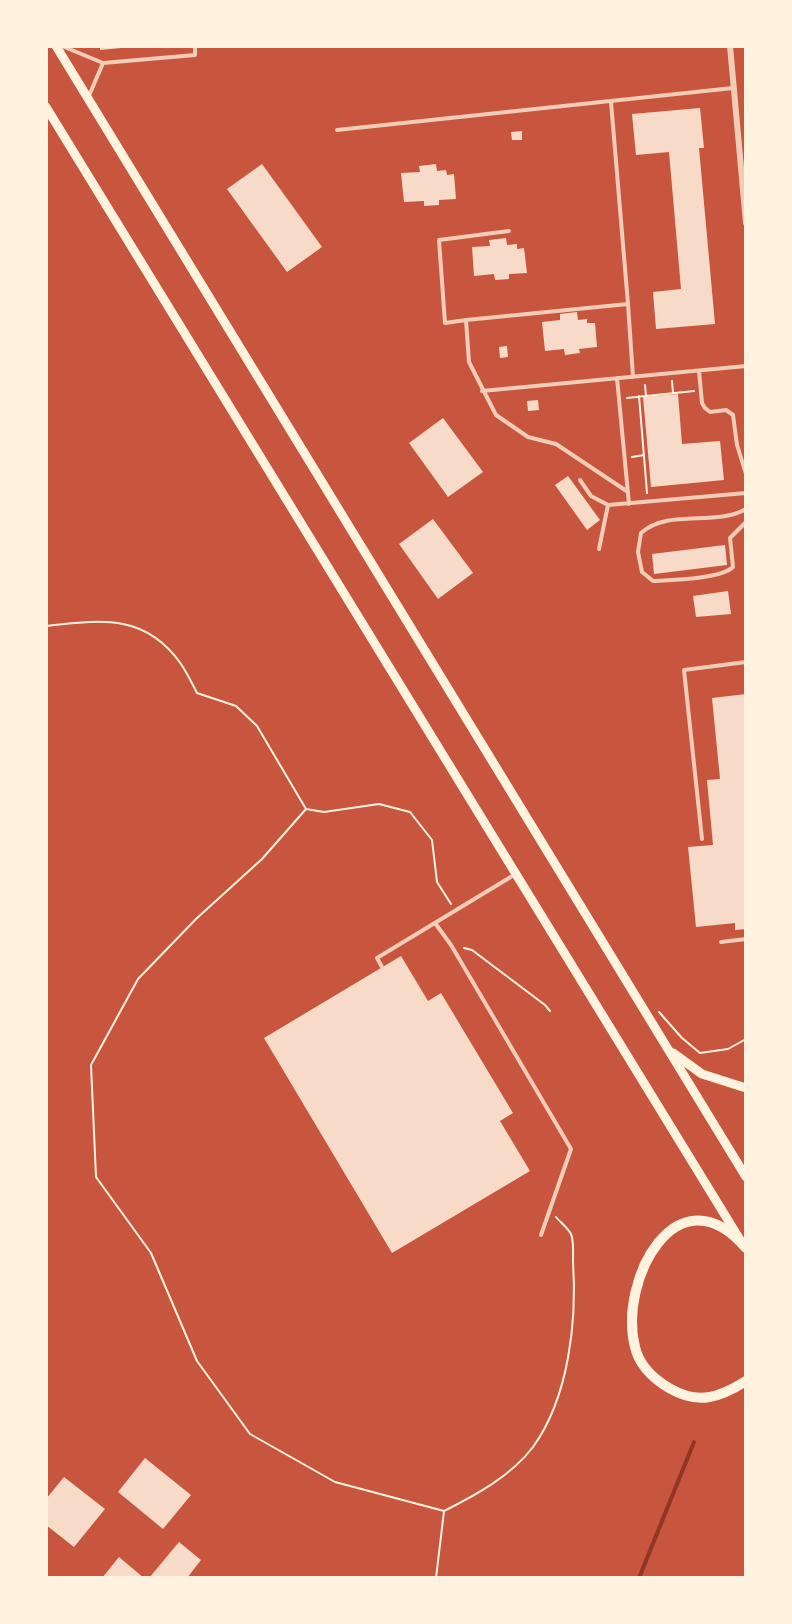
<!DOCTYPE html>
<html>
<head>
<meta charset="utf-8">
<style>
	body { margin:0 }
	#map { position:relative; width:792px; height:1624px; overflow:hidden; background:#c8553d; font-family:"DM Sans",sans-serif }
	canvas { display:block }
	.frame { position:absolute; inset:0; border:48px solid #fff3e0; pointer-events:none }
</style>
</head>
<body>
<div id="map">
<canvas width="792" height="1624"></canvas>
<div class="frame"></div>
</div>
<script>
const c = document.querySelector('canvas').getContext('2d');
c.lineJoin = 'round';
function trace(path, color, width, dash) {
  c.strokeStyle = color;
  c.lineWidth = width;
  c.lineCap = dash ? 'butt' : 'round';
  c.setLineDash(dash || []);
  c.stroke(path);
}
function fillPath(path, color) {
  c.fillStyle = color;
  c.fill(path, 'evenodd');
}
trace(new Path2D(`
	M639,1578L694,1442`), '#8f3625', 4);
fillPath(new Path2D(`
	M100,46H121V48L100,50Z
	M700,108L704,148H699L715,324L656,329L653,292L681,289L669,152L636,155L632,114Z
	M522,131V140H512L511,132Z
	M262,164L322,247L287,272L227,189Z
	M436,164L437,171L446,170L447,175L454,174L456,199L439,200V205L424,206V201L404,202L401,173L420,172L419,166Z
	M506,238L507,245L517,244V249L524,248L527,273L509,274V279L495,280L494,274L474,276L472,247L490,246L489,240Z
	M577,312L578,320L587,319V323H595L597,347L579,349L580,353L565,355L564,349L545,351L542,322L560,320V314Z
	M507,346L508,357L500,358L499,347Z
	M678,394L682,444L720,441L724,480L651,487L643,397Z
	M538,400L539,410L528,411L527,401Z
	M443,418L483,472L448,497L409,443Z
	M568,476L600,520L587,530L555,485Z
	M433,519L473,573L438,599L399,544Z
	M725,545L727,565L654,574L652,554Z
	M728,591L731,614L696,617L693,596Z
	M746,694V929L735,930V923L696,927L688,847L713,845L707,780L720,779L712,698Z
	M401,956L428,1001L441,993L513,1113L500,1121L530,1171L392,1253L264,1038Z
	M145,1458L191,1495L163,1529L118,1492Z
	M64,1477L105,1509L74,1547L46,1525V1499Z
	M179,1542L201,1560L187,1578H149Z
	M119,1557L144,1578H102Z`), '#f7dbc8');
trace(new Path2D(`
	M672,381L673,393
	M639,396L647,493
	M646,396L694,391
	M627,398L646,396L645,385
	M632,457L644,455
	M46,626C101,620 145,613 181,664C187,673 192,683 197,693L236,706L257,726L306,809L324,812L379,804L410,812L432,840L437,882L451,904
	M306,809L262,859L196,919L138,979L91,1065L96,1177L151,1253L197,1361L250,1434L335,1482L444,1511
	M464,948L472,950L545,1005L550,1011
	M659,1012L682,1038L700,1053L728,1049L746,1039
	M436,1578L444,1511C476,1495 511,1476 533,1447C569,1397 577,1321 573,1261C573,1254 574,1241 571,1234C568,1228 560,1222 556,1217`), '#fff3e0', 2);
trace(new Path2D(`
	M62,46L103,63
	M88,98L103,63L195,55V46
	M611,102L628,304L466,320L469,362L496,415L528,437L556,444L628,492
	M337,130L733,88
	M628,304L633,377
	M466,320L445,323L439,240L509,231
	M699,371L702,403L705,408L710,412L726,410L733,415L737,445L746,474
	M617,378L629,504
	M482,391L746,366
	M580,480L591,496L608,505L746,493
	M746,509C715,527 669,508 641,533L638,552L642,572L653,581C671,580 721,579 733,567L730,538L746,522
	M599,549L608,505
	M702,839L684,670L746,662
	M435,923L451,945L571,1149L541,1235
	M721,942L746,939
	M382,967L377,958L514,875`), '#f1ccb7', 4);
trace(new Path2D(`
	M730,46L746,223`), '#f1ccb7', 6);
trace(new Path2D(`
	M56,46L746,1177
	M46,107L742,1243
	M673,1053L702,1074L746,1088`), '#fff3e0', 9);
trace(new Path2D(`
	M746,1248C677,1168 618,1281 635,1347C639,1365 654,1379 669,1388C698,1405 719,1398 746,1381`), '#fff3e0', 10);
</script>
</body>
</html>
